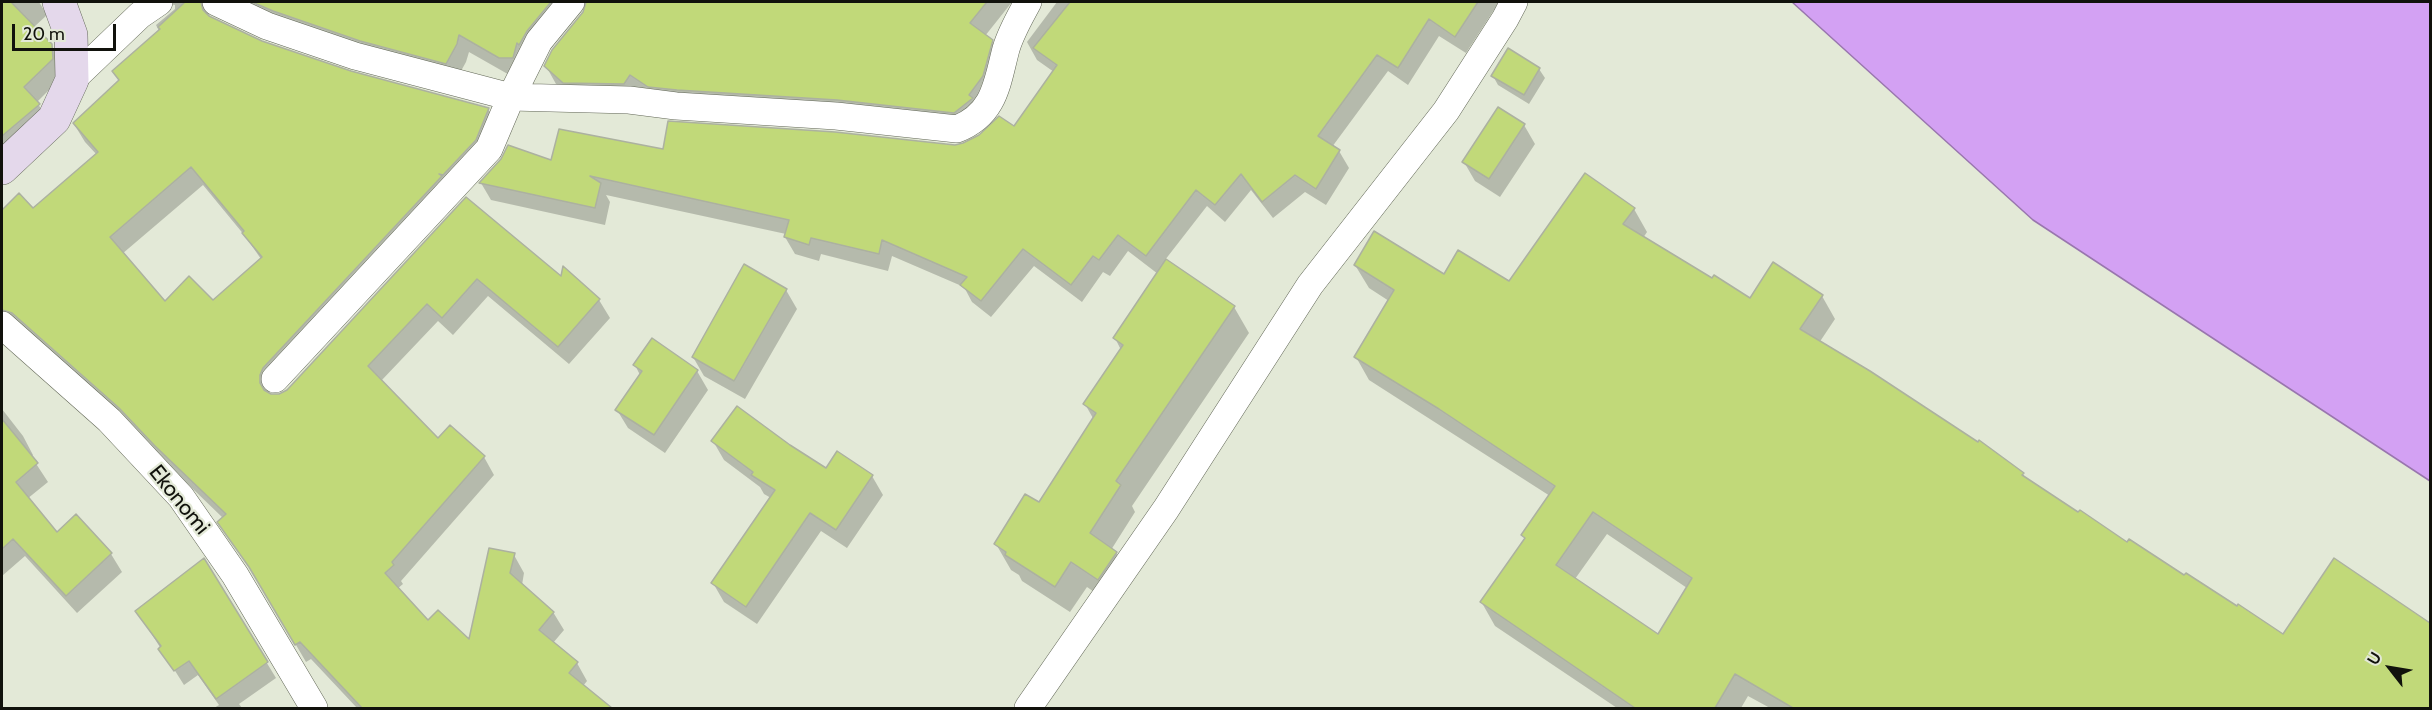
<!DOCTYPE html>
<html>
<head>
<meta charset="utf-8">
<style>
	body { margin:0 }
	#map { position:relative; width:2432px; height:710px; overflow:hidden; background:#e3e9d7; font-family:Cabin,sans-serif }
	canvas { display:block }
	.frame { position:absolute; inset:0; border:3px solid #11120c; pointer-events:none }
	.north { position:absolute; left:2360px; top:638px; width:60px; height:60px; -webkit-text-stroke:4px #e3e9d7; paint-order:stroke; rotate:301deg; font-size:16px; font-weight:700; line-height:24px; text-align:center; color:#11120c }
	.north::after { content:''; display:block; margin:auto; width:21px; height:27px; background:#11120c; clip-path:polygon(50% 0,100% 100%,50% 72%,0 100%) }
	.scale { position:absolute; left:12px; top:24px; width:104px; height:27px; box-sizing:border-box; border:3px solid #11120c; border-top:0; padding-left:8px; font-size:18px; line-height:21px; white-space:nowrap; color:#11120c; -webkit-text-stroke:4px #e3e9d7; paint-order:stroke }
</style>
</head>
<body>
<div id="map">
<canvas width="2432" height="710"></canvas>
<div class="frame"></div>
<div class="north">U</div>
<div class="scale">20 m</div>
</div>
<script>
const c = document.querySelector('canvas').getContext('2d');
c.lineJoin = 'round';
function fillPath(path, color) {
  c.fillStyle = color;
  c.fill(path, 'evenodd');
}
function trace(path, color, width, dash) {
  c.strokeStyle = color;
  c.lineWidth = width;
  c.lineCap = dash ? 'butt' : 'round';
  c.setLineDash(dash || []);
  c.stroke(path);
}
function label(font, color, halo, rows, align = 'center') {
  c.font = font + ' Cabin,sans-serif';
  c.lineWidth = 4.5;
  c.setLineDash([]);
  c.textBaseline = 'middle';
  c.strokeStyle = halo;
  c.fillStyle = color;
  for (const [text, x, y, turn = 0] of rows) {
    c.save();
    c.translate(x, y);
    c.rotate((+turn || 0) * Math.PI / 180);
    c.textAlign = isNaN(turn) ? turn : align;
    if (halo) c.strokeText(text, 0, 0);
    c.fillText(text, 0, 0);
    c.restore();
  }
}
const water = new Path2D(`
	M1792,2H2430V481L2033,220Z`);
fillPath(water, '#d3a1f3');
trace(water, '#9976ae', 1.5);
fillPath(new Path2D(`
	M2,2H39L47,15L34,27L51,45L62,64V77L37,102L49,123L2,162Z
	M132,2H203L211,19L261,42L350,72L488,109L499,127L273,387L269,394L279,396L287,391L466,199L562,279L599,300L610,318L569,364L488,296L453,335L438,321L381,381L438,440L484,457L494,475L401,581L403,584L397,589L427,622L470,642L514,555L524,573L522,585L553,612L564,630L553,643L577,663L587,681L583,686L597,698L603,708H357L311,659L306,662L261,585L219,522L223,518L167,464L2,316V213L19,195L33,210L97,155L85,142L74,124L120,81L114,71L159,31L156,25L175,9V5L168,4L145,18ZM203,185L245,236L261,259L213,302L165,303L122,254Z
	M236,2H1012L985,36L991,41L1002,58L964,130L575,100L556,84L546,66L554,50L588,5L585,4H576L520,81L469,52L466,62L456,80Z
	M1057,2H1499L1466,53L1439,36L1408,85L1388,71L1332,147L1339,151L1349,168L1326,205L1305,192L1273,218L1251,190L1225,222L1207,206L1165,260L1234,307L1249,333L1132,506L1135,512L1111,550L1116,553L1131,579L1113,605L1087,587L1070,612L1022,581L1019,575L1011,570L996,544L1039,504L1094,420L1085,404L1121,350L1115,338L1158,274L1128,251L1110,276L1103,272L1082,302L1034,266L991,317L972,302L964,287L892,256L888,271L821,254L819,261L795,254L785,237L786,234L606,195L610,202L605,225L491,200L481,183L552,162L664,150L955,146L1014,128L1054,72L1037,60L1027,42Z
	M1539,69L1545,78L1529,104L1498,85L1493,76Z
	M1524,125L1535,144L1500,197L1475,181L1464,162Z
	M1634,209L1647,232L1643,238L1713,280L1751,300L1822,296L1835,319L1819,343L2023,474L2026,479L2128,544L2283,637L2335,560L2430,624V708H1770L1748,696L1741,708H1617L1495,626L1482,603L1525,540L1523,535L1550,496L1369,380L1356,357L1389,301L1369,288L1355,265L1509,283ZM1607,534L1687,588L1658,637L1575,579Z
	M786,290L797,309L745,399L704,376L693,357Z
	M635,365L697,371L708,390L665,453L628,428L617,410L640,375Z
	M2,409L23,436L33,455L31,456L48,482L27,499L56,534L111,554L122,572L77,613L25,556L2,576Z
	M713,441L826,470L872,476L883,495L847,548L821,531L757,624L724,602L713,583L771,498L764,494L760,487L724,460Z
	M204,560L276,678L239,704L242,708H214L219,705L198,675L184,685L137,611Z`), '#0003');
const building = new Path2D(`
	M2,2H11L52,44L53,59L24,87L40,104L2,136Z
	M185,2H201L203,10L209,16L262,41L351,71L489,108L476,140L443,175L439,174L442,176L263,368L260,375V383L264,390L271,394H279L287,390L466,197L561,276L563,266L600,299L558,347L477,279L442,318L427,304L368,366L438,438L450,425L485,456L392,562L394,565L385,573L428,620L438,610L469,639L489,548L515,553L510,573L554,612L539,630L578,662L569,673L612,708H362L300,642L295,645L249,567L217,522L226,514L155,446L119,408L12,313L2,310V210L19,193L33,208L98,152L73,123L119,80L112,71L160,29L158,27ZM191,167L244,231L242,233L262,257L213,300L189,276L165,301L110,237Z
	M252,2H551L527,31L519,45L517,43L513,58H499L459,35L457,44L446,64L360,41L273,11Z
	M586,2H987L970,23L993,40L983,76L969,95L973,98L954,113L837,100L677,90L648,87L630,75L624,84L563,83L544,66L552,50L583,12Z
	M1070,2H1478L1455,37L1429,19L1398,68L1377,55L1318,136L1340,150L1316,189L1295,175L1262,202L1241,174L1215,205L1196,190L1146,256L1118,235L1099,260L1093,256L1071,285L1023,249L981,301L960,285L967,277L882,240L879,254L811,238L809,245L784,237L789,220L590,176L601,183L595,208L479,183L501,159L508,145L551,160L559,129L663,149L668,121L835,132L955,145L963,143L979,135L999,116L1014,126L1057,65L1033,48Z
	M1508,48L1540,68L1524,95L1491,76Z
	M1498,107L1525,124L1489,179L1462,162Z
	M1585,173L1635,208L1623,224L1712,278L1714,275L1750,298L1773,262L1823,295L1800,329L1870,371L1978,442L1979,440L2024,473L2022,475L2078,512L2080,510L2127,542L2129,539L2184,575L2186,573L2237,606L2238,604L2283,634L2334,558L2430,623V708H1793L1735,674L1715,708H1635L1480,602L1525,538L1521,535L1555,486L1439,409L1354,357L1394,290L1354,265L1374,231L1444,274L1458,250L1509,281ZM1593,512L1692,578L1658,634L1556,565Z
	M1166,259L1235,306L1116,481L1121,485L1090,533L1117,552L1098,580L1071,562L1055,587L1005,555L1006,552L994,544L1025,494L1039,502L1096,413L1083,404L1123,345L1113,338Z
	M744,264L787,289L734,381L692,357Z
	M652,338L698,370L654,435L615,410L642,371L633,365Z
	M737,406L790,445L826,468L837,451L873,475L836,530L810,513L746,607L711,583L775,490L751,475L753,472L711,441Z
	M2,419L38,463L16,482L57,532L76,514L112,553L66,596L13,539L2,549Z
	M204,558L268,662L216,699L189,661L174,671L158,649L161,646L135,611Z`);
fillPath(building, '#c1d979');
trace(building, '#acb1a0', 1.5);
const street = new Path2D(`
	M216,2L267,26L355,56L511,97L629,100L676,106L836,116L957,129C995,114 997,83 1006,49C1011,32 1020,17 1028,2
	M72,80L140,15L159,2
	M2,325L109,420L181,497L235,575L314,708
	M275,379L489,149L511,97L539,41L571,2
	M1028,708L1166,509L1310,285L1446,111L1505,19L1514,2`);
const secondary = new Path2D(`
	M2,168L54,119L72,80L71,35L59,2`);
trace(street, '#616656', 28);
trace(secondary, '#616656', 34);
trace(street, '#fff', 27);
trace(secondary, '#e4d8eb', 33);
label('22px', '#11120c', '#e3e9d7', [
	["Ekonomi",179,500,51]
]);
</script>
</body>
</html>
